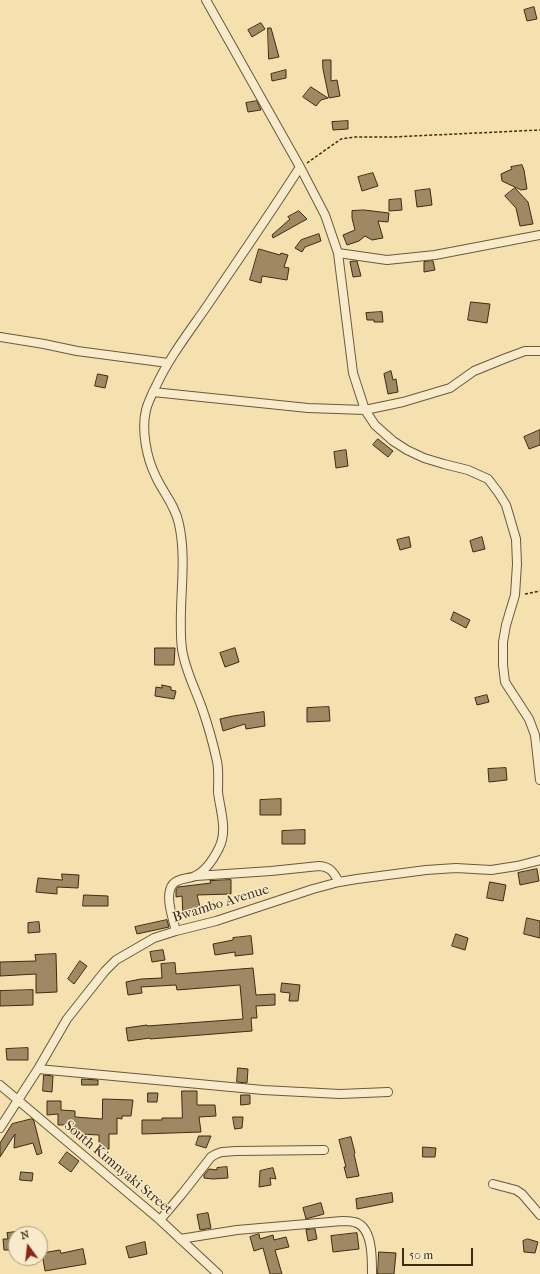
<!DOCTYPE html>
<html>
<head>
<meta charset="utf-8">
<style>
	body { margin:0 }
	#map { position:relative; width:540px; height:1274px; overflow:hidden; background:#f5e0af; font-family:"IM FELL French Canon",serif }
	canvas { display:block }
	.north { position:absolute; left:8px; top:1226px; width:40px; height:40px; box-sizing:border-box; background:#f8ebcb; border:1px solid #ae9e81; border-radius:50%; rotate:345deg; font-size:11px; font-weight:700; line-height:16px; text-align:center; color:#3f2b12 }
	.north::after { content:''; display:block; margin:auto; width:14px; height:18px; background:#8f2418; clip-path:polygon(50% 0,100% 100%,50% 72%,0 100%) }
	.scale { position:absolute; left:402px; top:1248px; width:71px; height:18px; box-sizing:border-box; border:2px solid #3f2b12; border-top:0; padding-left:5px; font-size:12px; line-height:14px; white-space:nowrap; color:#3f2b12; -webkit-text-stroke:3px #f8ebcb; paint-order:stroke }
</style>
</head>
<body>
<div id="map">
<canvas width="540" height="1274"></canvas>
<div class="north">N</div>
<div class="scale">50 m</div>
</div>
<script>
const c = document.querySelector('canvas').getContext('2d');
c.lineJoin = 'round';
function fillPath(path, color) {
  c.fillStyle = color;
  c.fill(path, 'evenodd');
}
function trace(path, color, width, dash) {
  c.strokeStyle = color;
  c.lineWidth = width;
  c.lineCap = dash ? 'butt' : 'round';
  c.setLineDash(dash || []);
  c.stroke(path);
}
function label(font, color, halo, rows, align = 'center') {
  c.font = font + ' "IM FELL French Canon",serif';
  c.lineWidth = 3;
  c.setLineDash([]);
  c.textBaseline = 'middle';
  c.strokeStyle = halo;
  c.fillStyle = color;
  for (const [text, x, y, turn = 0] of rows) {
    c.save();
    c.translate(x, y);
    c.rotate((+turn || 0) * Math.PI / 180);
    c.textAlign = isNaN(turn) ? turn : align;
    if (halo) c.strokeText(text, 0, 0);
    c.fillText(text, 0, 0);
    c.restore();
  }
}
const building = new Path2D(`
	M534,7L537,19L527,21L524,10Z
	M261,23L265,29L252,37L248,30Z
	M268,28H271L279,57L269,59Z
	M323,60H331V81L337,80L340,96L329,98L323,69Z
	M286,70V78L272,81L271,74Z
	M311,87L328,98L321,100L316,106L303,97Z
	M257,101L261,110L248,112L246,103Z
	M348,121V129L333,130L332,122Z
	M522,165L524,170L527,189L521,190L502,181L501,174L512,169L511,167Z
	M373,173L378,186L362,191L358,177Z
	M515,188L528,202L533,224L520,226L516,208L505,196Z
	M430,189L432,205L417,207L415,191Z
	M401,199L402,210L389,211V200Z
	M364,210L389,213L388,222L378,221L383,238L372,240L365,236L359,241L347,245L343,235L355,230L352,218V211Z
	M299,211L307,219L273,238L272,235L290,219L288,217Z
	M319,234L321,241L305,247L302,252L295,248L301,240Z
	M259,249L280,255L281,253L288,255L284,267L289,268L287,280L262,276L261,283L250,280Z
	M354,261H357L361,276L353,277L350,262Z
	M433,261L435,270L424,272V262Z
	M471,302L490,304L487,323L468,320Z
	M382,312L383,322H374V320H367L366,313Z
	M391,371L393,380L396,379L398,392L388,394L384,374Z
	M98,374L108,376L105,388L95,386Z
	M540,430V445L529,449L524,437Z
	M378,439L393,451L388,457L373,445Z
	M346,450L348,466L336,468L334,452Z
	M409,537L411,547L400,550L397,540Z
	M482,537L485,549L473,552L470,541Z
	M454,612L470,620L466,628L451,620Z
	M155,648H175L174,665H155Z
	M235,648L239,662L225,667L220,653Z
	M162,685L171,687V690L176,691L174,699L155,696L156,687L162,688Z
	M487,695L489,702L477,705L475,698Z
	M329,707L330,721L307,722V708Z
	M264,712L265,726L246,729L245,724L223,731L220,719L233,716Z
	M506,768L507,780L489,782L488,769Z
	M281,799V815H260V800Z
	M305,830V844H282V831Z
	M537,869L539,881L520,885L518,873Z
	M62,874L79,875L78,888L57,887V894L36,892L38,878L62,880Z
	M231,880V894L197,895L201,911L192,914L183,915L182,896L176,897V890L178,887L211,883L210,881Z
	M490,882L506,885L503,901L487,898Z
	M84,895L108,896V906H83Z
	M527,918L540,921V938L524,934Z
	M167,920L169,927L137,934L135,927Z
	M39,922L40,932L28,933V923Z
	M456,934L468,938L465,950L452,946Z
	M251,936L253,954L235,956V952L215,955L213,944L233,940V938Z
	M163,950L165,960L152,962L150,952Z
	M56,954L57,992L36,993V974L0,976V962L36,961L35,955Z
	M80,961L87,966L74,984L68,979Z
	M175,963L176,974L253,968L256,995L275,994V1005L256,1006L257,1018H251L252,1031L150,1039V1038L128,1041L126,1028L147,1025V1026L243,1019L240,985L177,990L176,985L141,987L142,993L128,995L126,982L141,979L162,978L161,964Z
	M282,983L300,985L298,1001H289L290,993L281,992Z
	M33,990V1005L0,1006V991Z
	M28,1048V1060H7L6,1049Z
	M238,1068L248,1069L247,1083L237,1082Z
	M44,1075L53,1076L52,1092L43,1091Z
	M82,1079L98,1080V1085H82Z
	M182,1091H197V1105H215L216,1116L199,1117L201,1132L142,1134V1120H162V1118H182Z
	M148,1093H158L157,1102H148Z
	M241,1095H250V1104L241,1105Z
	M103,1099L133,1100L131,1116H122V1119L117,1118V1134H109V1149H99V1135L79,1134L72,1135L70,1125H58V1114L47,1115V1101H61V1110L75,1111V1117L102,1119Z
	M233,1117H243L242,1128L235,1129Z
	M32,1119L34,1121L42,1153L37,1155L33,1143L14,1148L15,1134L0,1157V1143L12,1124Z
	M199,1136H211L206,1148L196,1145Z
	M351,1137L355,1153L354,1154L359,1176L347,1178L344,1167H346L339,1140Z
	M423,1147L436,1148L435,1157H423Z
	M67,1152L79,1161L71,1172L59,1163Z
	M227,1167L228,1178L213,1179L204,1178V1175L209,1169L217,1170V1168Z
	M273,1168L276,1179L270,1178L271,1185L259,1187L260,1171Z
	M21,1172L33,1173L32,1181L20,1180Z
	M392,1193L393,1202L357,1209L356,1199Z
	M321,1203L324,1214L306,1219L303,1208Z
	M208,1213L211,1228L200,1230L197,1215Z
	M315,1229L317,1239L308,1241L306,1230Z
	M16,1232V1250H4L3,1239H8L7,1233Z
	M357,1233L359,1249L333,1252L331,1236Z
	M259,1234L260,1239L273,1235L274,1240L286,1237L289,1247L275,1250L282,1274H270L263,1248L254,1251L250,1237Z
	M528,1239L538,1242L535,1253L524,1252L523,1241Z
	M145,1242L147,1254L129,1258L126,1247Z
	M83,1249L86,1264L45,1271L42,1253L60,1250L61,1253Z
	M379,1252L396,1253L394,1274H378Z`);
fillPath(building, '#9e8964');
trace(building, '#3f2b12', 1);
const minor = new Path2D(`
	M206,0L300,167L325,215L338,253L353,373L365,410L375,425L393,441L407,450L424,458L444,464L468,470L488,479L498,492L506,505L516,539L517,564L515,595L506,625L503,642V665L505,682L529,719L535,735L540,780
	M338,253L387,260L435,255L540,235
	M0,337L44,344L77,351L168,363
	M153,392L308,408L365,410L403,402L450,388L474,371L506,358L525,351H540
	M196,876L271,871L319,866C331,867 333,872 339,882
	M176,931C173,919 164,895 173,884C178,878 189,879 195,876C206,871 214,858 219,848C228,830 220,810 218,792C218,781 219,771 217,761C213,743 208,725 202,708C195,688 185,670 182,649C177,608 188,565 179,524C175,505 164,494 156,477C147,459 141,431 146,410C148,402 152,394 156,386C169,358 189,332 207,306C238,260 270,214 300,167
	M38,1069L263,1090L340,1094L388,1092
	M0,1085L160,1220L218,1274
	M0,1128L38,1069L67,1019L105,971L116,960L154,938L176,931L216,921L313,889L339,882L357,879L426,870L456,868L491,870L517,866L540,860
	M493,1184L516,1190L522,1194L540,1215
	M160,1220L182,1194L211,1157L216,1154L222,1152L236,1151L324,1150
	M180,1239L237,1230L342,1221C346,1221 350,1221 354,1222C373,1226 372,1259 372,1274`);
trace(minor, '#6c5839', 10);
trace(new Path2D(`
	M307,163L341,139L355,137H392L540,130
	M525,594L540,591`), '#3f2b12', 1.5, [3, 2]);
trace(minor, '#f8ebcb', 8);
label('14px', '#3f2b12', '#f8ebcb', [
	["Bwambo Avenue",221,904,-17],
	["South Kimnyaki Street",118,1168,40]
]);
</script>
</body>
</html>
